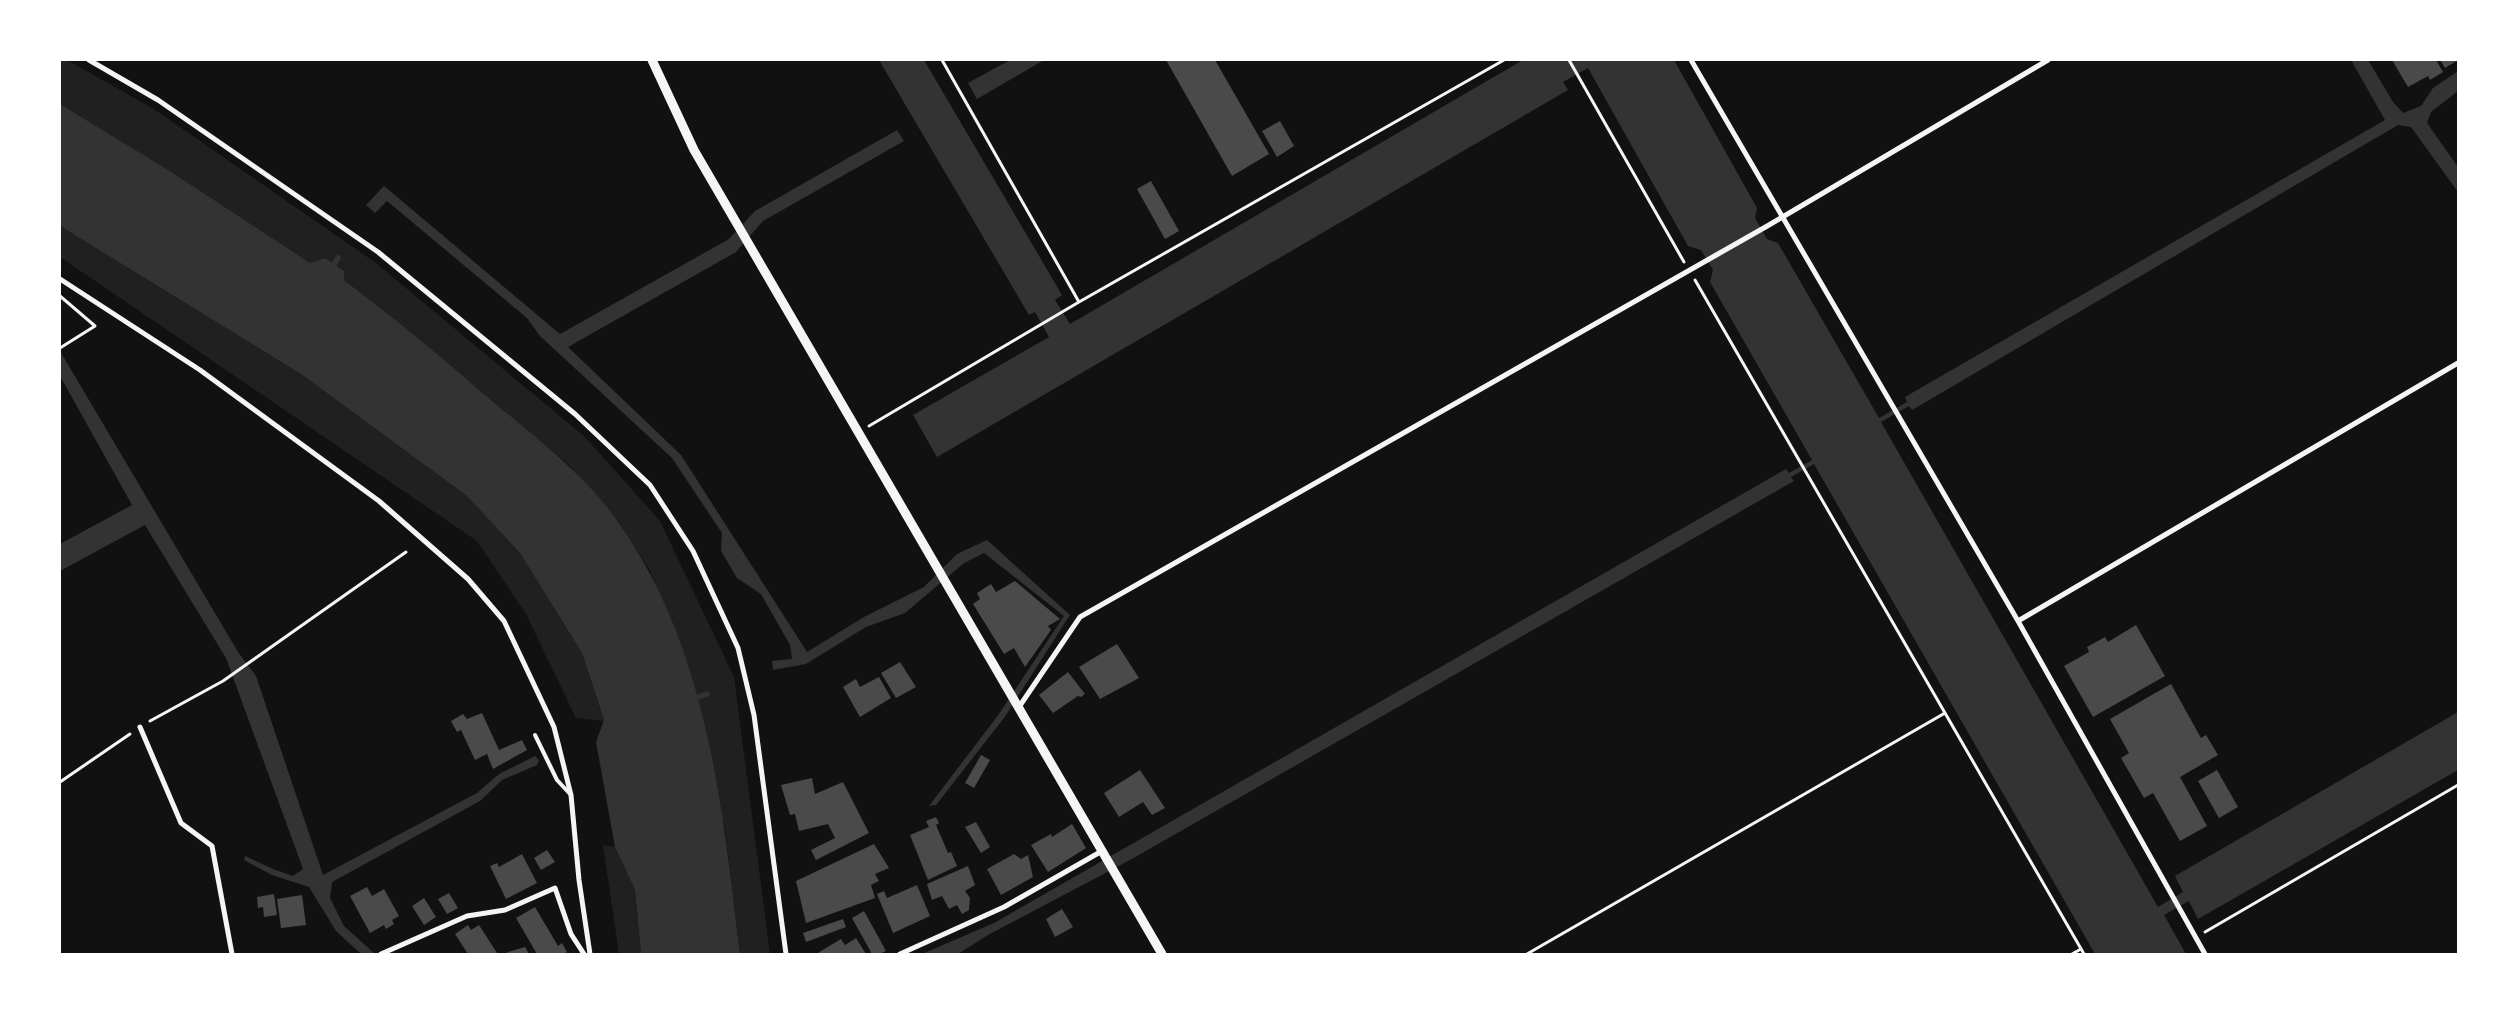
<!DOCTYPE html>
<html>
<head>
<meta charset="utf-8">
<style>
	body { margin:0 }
	#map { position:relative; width:2518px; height:1014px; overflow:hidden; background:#111; font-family:Figtree,sans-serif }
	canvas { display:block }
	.frame { position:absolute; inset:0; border:61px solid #fff; pointer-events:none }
</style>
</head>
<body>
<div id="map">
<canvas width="2518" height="1014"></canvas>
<div class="frame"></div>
</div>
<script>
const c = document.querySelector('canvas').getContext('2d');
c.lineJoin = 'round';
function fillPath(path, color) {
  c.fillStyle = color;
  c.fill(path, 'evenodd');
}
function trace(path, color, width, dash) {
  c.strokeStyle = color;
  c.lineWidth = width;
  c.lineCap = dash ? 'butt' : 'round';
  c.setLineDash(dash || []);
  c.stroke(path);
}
fillPath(new Path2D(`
	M60,60H67L154,109L376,263L585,437L660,521L734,677L770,954H740L725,829L669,616L649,569L620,524L569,465L381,308L344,280L325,258L310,263L170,171L60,104Z
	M60,226L301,374L467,496L520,553L582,653L604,721L576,718L526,614L477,541L60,257Z
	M603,845L615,847L635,890L641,954H619Z`), '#202020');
fillPath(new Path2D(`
	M879,60H924L1062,295L1055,300L1070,324L1523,60H1674L1757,208L1755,218L1767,239L1778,243L1879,418L1907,402L1905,397L2385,120L2351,60H2368L2393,102L2403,113L2421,106L2433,88L2458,71V91L2431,112L2427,123L2458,167V192L2411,127L2398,125L1912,410L1909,406L1881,422L2158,907L2183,892L2175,876L2458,712V770L2198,919L2189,901L2164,915L2186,954H2095L1814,464L1791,477L1794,481L1130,860L988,935L958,954H922L994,923L1786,469L1789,473L1812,460L1710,282L1713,270L1701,250L1688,246L1588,68L1563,82L1568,90L937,457L913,415L1049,337L1035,312L1029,315Z
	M1010,60H1044L977,99L968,83Z
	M60,104L170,171L310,263L325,258L344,271V280C395,318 443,359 491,400C537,438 587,476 621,526C707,650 723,808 740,954H641L635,890L615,847L596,742L604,720L582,653L520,553L467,496L301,374L60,226Z
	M897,130L904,141L763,221L736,252L568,347L681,455L807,652L864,617L924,587L957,554L987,540L1070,615L1004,718L936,805L929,806L999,714L1064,616L984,553L964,563L905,613L866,627L806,664L773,670L772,661L792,659L790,645L761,594L737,578L721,551L722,533L672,458L540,336L527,318L387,201L375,213L366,205L384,186L560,334L729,239L755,211Z
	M60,351L238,652L256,676L323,875L477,793L499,774L535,756L539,760L537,765L502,780L480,801L332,882L330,898L344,926L375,954H361L336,931L309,887L272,875L244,860L245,856L273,869L293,876L303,869L226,658L145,525L60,571V544L132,505L60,376Z`), '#333');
trace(new Path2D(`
	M330,271L338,258
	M693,699L707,694`), '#333', 5.5);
fillPath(new Path2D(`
	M1166,60H1215L1269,154L1232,176Z
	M2392,60H2436L2443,72L2430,80L2428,76L2408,87Z
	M2440,60H2458L2445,68Z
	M1280,121L1294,146L1277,157L1262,131Z
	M1151,181L1179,231L1165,239L1137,189Z
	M1015,581L1060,619L1048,626L1051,630L1025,667L1014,648L1004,654L973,604L980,599L977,593L991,584L996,592Z
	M2136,625L2165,676L2093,717L2064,666L2089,652L2087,647L2105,637L2108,642Z
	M1117,644L1139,678L1100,699L1079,667Z
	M900,662L916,687L896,698L881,673Z
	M1068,672L1085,694L1081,697L1078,696L1053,713L1039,695Z
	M879,677L891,698L860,717L843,687L856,679L860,687Z
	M2171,684L2201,738L2206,735L2218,755L2180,777L2207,826L2180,841L2153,793L2144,798L2121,758L2129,753L2110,719Z
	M482,713L499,750L522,740L527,750L493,769L487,754L475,760L461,730L457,732L451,721L463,714L467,719Z
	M981,755L990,760L974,788L965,783Z
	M1140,770L1165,808L1152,815L1143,802L1119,817L1104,793Z
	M2217,770L2238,807L2219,818L2198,781Z
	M812,778L815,794L843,782L869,833L816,860L811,850L835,838L828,824L799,831L795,814L790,815L781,785Z
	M936,817L939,823L936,825L948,853L951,852L957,866L928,880L910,835L929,827L926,821Z
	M976,822L990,847L981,853L965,827Z
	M1072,824L1086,848L1048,872L1031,845L1051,834L1052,837Z
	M874,844L889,868L875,874L879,881L871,885L875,898L806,923L796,881Z
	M547,850L555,862L541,870L534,858Z
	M522,854L537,883L506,899L490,866L497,863L499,867Z
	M1014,854L1021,859L1028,855L1033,877L1001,895L987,869Z
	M968,866L975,885L965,891L970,898L969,910L962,914L957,905L949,909L942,896L932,900L927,884Z
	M917,885L930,916L893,933L877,894L884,891L887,898Z
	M367,887L372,896L384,889L399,916L392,920L394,924L386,929L384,925L370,933L350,896Z
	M449,893L458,908L447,914L438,899Z
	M274,894L277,915L264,917L263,907L258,908L257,897Z
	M302,895L306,925L281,928L277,899Z
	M424,898L436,917L424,925L412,906Z
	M535,907L558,946L562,943L567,952L563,954H537L516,918Z
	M1062,909L1073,927L1055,937L1046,919Z
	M864,911L886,951L879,954H872L852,918Z
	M843,919L846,927L806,942L803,933Z
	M468,925L471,930L479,925L497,953L468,954L455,934Z
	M856,938L866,954H816L841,939L845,945Z
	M525,947L529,954H504L508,952Z`), '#4a4a4a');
trace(new Path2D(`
	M942,60L1079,302
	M1569,60L1684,262
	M60,296L95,326L60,348
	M869,426L1079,302L1504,60
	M1945,713L2084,954
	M150,721L223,681L406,552
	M60,782L130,734
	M2205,932L2458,785
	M1527,954L1945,713L1695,280
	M2072,954L2081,949`), '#f5f5f5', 3);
trace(new Path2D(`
	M535,735L557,780L571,795`), '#f5f5f5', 4);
trace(new Path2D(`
	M89,60L158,100L378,252L575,414L650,485L693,551L738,648L754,715L786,954
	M1691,60L2018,621L2205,954
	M60,279L200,370L379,501L468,579L504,621L554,727L571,795L579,880L590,954
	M2018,621L2458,363
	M1019,707L1080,617L1769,225L2048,60
	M140,727L181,823L212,846L232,954
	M381,954L467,916L505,910L555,888L571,934L584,954
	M900,954L1004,907L1102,851`), '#f5f5f5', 5);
trace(new Path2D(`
	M652,60L694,150L1162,954`), '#f5f5f5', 9);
</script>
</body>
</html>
